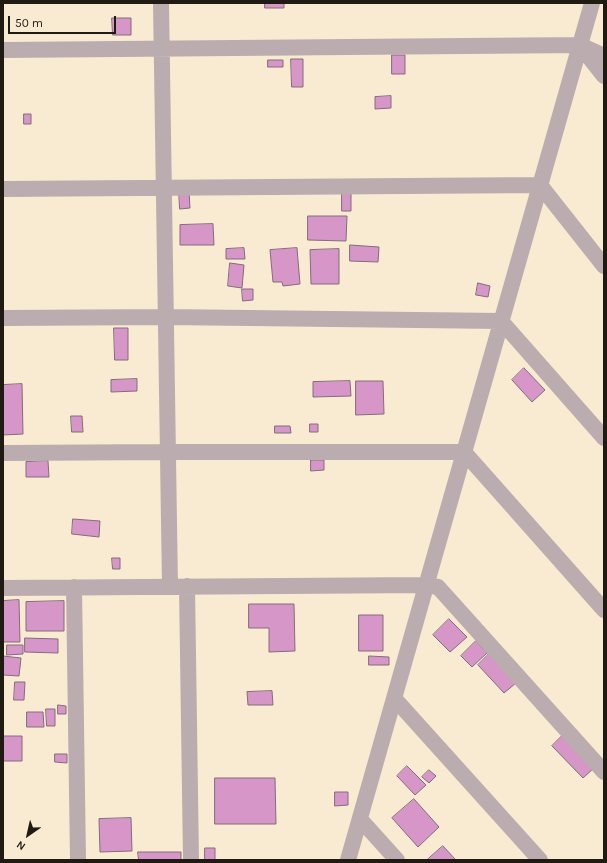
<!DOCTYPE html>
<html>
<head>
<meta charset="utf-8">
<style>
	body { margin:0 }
	#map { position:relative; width:607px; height:863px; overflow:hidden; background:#f9ebd1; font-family:Karla,sans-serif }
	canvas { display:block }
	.frame { position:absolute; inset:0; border:4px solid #201b12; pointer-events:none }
	.north { position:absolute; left:8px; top:815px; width:40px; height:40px; -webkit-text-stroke:3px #f9ebd1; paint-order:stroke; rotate:214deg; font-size:11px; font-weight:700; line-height:16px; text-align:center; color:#201b12 }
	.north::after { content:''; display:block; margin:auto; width:14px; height:18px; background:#201b12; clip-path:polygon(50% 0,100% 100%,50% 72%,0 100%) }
	.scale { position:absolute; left:8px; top:16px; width:108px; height:18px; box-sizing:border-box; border:2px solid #201b12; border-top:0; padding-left:5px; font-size:12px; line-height:14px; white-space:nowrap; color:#201b12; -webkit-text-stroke:3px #f9ebd1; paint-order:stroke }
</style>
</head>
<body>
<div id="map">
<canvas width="607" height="863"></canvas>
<div class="frame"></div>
<div class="north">N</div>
<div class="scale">50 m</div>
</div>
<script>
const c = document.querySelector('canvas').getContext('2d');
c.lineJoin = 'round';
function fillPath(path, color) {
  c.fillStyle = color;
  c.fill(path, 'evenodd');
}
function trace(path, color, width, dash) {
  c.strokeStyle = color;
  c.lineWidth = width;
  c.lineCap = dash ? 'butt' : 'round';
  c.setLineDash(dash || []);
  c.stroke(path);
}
const building = new Path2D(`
	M265,3H284V8H265Z
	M112,18H131V35H113Z
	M392,55H405V74H392Z
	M291,59H303V87H292Z
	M268,60H283V67H268Z
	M391,96V108L375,109V97Z
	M24,114H31V124H24Z
	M342,190H351V211H342Z
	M179,191H189L190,208L180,209Z
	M308,216H347L346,241L308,240Z
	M213,224L214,245H180V225Z
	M350,245L379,247L378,262L350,261Z
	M244,248L245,259H226V249Z
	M297,248L300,284L283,286L282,282H273L270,250Z
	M339,249V284H311L310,250Z
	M230,263L244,265L242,288L228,286Z
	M478,283L490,286L488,297L476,295Z
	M242,289H253V300L243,301Z
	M114,328H128V360H115Z
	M524,368L545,390L532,402L512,380Z
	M137,379V391L111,392V380Z
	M350,381L351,396L313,397V382Z
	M356,381H383L384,414L356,415Z
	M22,384L23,434L3,435V385Z
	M71,416H82L83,432H72Z
	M310,424H318V432H310Z
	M275,426H290L291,433H275Z
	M311,460H324V470L311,471Z
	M48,461L49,477H26V462Z
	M73,519L100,521L99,537L72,534Z
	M112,558H120V569H113Z
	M19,600L20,642H3V601Z
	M64,601V631H26V602Z
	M249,604H294L295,651L269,652V628H249Z
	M359,615H383V651H359Z
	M449,619L467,637L450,652L433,635Z
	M25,638L58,639V653L25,652Z
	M476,641L487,653L472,667L461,656Z
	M7,645H23V654L7,655Z
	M489,654L516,683L504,693L478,665Z
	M3,656L21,658L19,676L3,675Z
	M369,656L389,657V665H369Z
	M15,682H25L24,700H14Z
	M272,691L273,705H248L247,692Z
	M58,705L66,706V714H58Z
	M46,709H55V726H47Z
	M27,712H43L44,727H27Z
	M563,735L594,768L583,778L552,746Z
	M3,736H22V761H3Z
	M55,754H67V763L55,762Z
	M407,766L426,785L415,795L397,776Z
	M429,770L436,776L429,783L422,777Z
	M215,778H275L276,824H215Z
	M335,792H348V805L335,806Z
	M414,799L439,827L418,847L392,818Z
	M131,818L132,851L100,852L99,819Z
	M443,846L455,859L453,860H427Z
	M205,848H215V860H205Z
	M138,852H181V860H139Z`);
fillPath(building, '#d696c7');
trace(building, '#826c7c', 1);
trace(new Path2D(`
	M161,3L170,586
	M581,47L604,76
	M3,50L580,45L604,56
	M3,189L540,185L604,266
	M3,318L166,317L501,321L604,438
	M3,453L168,452H464L604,610
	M187,586L191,860
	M74,587L78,860
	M3,588L426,585L438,587L604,772
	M394,698L540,860
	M360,819L397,860
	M348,860L592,3`), '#bbadaf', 16);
</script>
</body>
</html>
